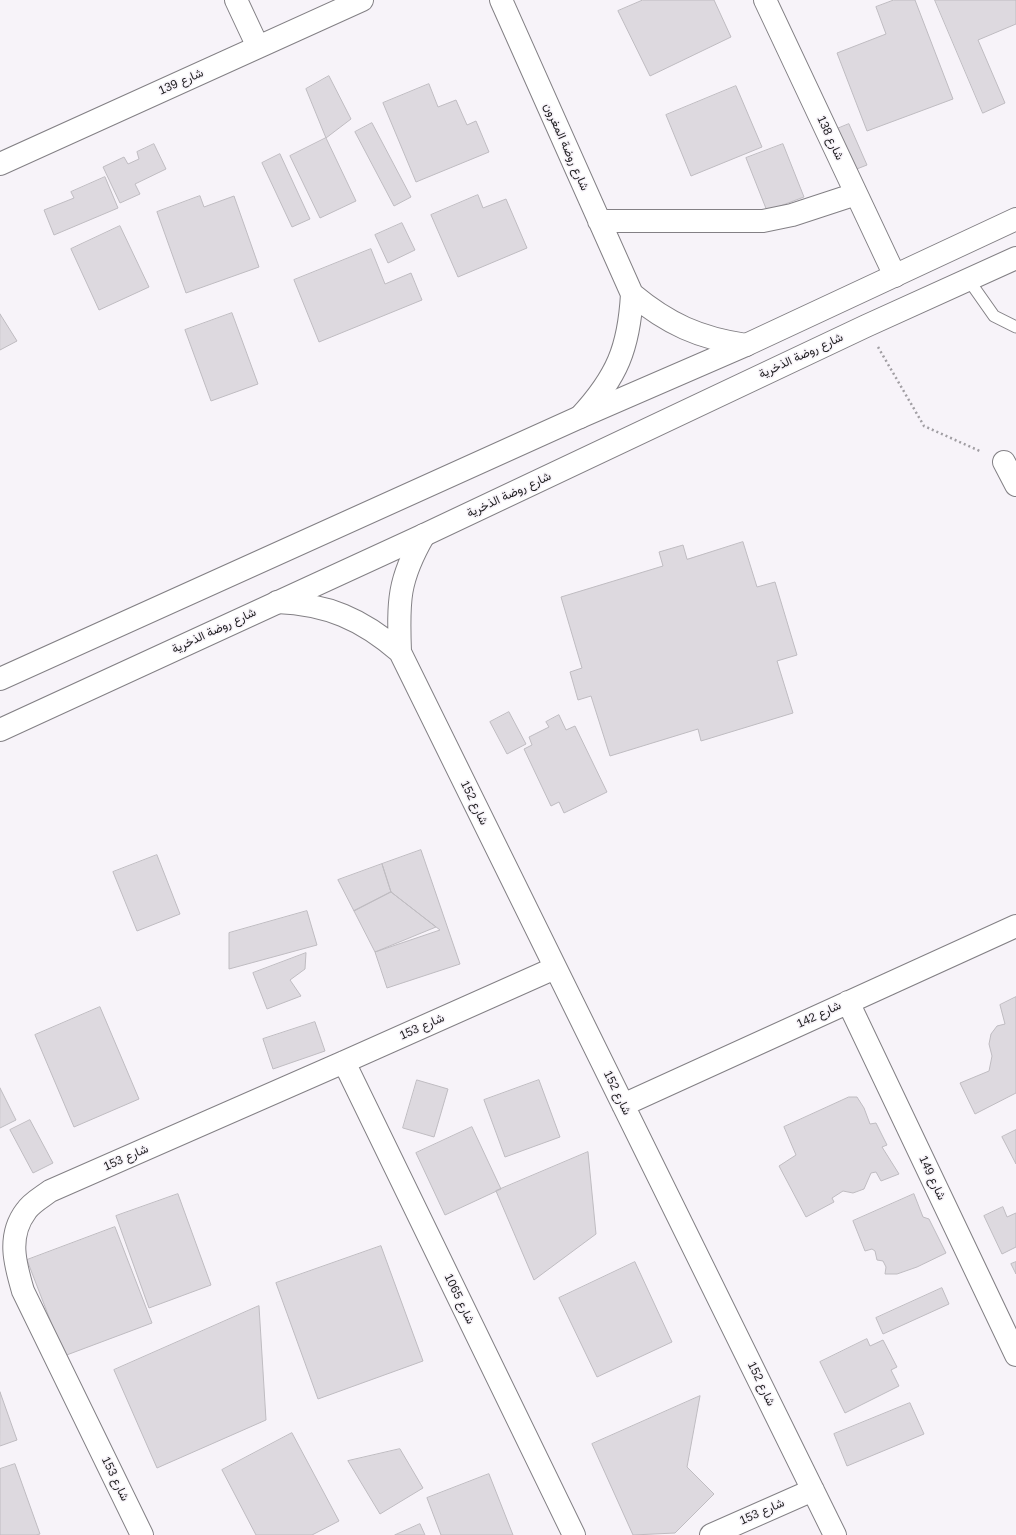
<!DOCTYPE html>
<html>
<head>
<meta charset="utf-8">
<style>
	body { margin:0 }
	canvas { display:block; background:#f7f3f9 }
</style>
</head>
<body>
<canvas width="1016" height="1535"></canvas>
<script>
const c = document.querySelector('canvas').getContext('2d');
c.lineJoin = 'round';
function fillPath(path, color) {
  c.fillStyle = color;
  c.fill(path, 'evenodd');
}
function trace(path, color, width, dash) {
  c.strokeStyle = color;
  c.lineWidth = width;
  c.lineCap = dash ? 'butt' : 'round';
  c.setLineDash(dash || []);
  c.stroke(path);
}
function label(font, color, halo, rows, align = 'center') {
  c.font = font + ' Helvetica,Vazirmatn,sans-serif';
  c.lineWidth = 3;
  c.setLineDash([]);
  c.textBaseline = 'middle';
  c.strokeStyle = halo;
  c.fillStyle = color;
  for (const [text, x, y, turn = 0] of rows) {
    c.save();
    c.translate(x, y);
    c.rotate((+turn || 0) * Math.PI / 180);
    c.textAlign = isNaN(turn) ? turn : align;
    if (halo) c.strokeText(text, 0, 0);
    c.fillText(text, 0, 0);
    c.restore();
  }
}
const building = new Path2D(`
	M643,0H714L731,37L650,76L618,11Z
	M894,0H915L953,99L867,131L837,53L886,34L876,7Z
	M935,0H1016V24L978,40L1005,103L983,113Z
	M329,76L351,119L326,138L306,89Z
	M429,84L438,107L456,100L467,125L476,121L489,152L416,182L383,103Z
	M736,86L762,147L691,176L666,115Z
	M372,123L411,197L394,206L355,132Z
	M849,124L867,165L849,172L832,131Z
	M326,138L356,201L320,218L290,156Z
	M154,144L166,169L135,184L140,194L120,203L103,167L124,157L128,164L139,159L137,152Z
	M783,144L804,197L767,211L746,158Z
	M280,154L310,219L292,227L262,163Z
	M105,177L118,208L54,235L44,210L74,198L71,192Z
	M478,195L483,208L506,199L527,248L458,277L431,215Z
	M200,196L204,207L234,196L259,267L186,293L157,212Z
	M402,223L415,250L388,263L375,235Z
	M120,226L149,287L99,310L71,249Z
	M371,249L385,284L411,273L422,300L319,342L294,280Z
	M232,313L258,384L211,401L185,330Z
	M0,314L17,341L0,350Z
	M743,542L757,587L775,582L797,655L777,661L793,713L701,741L698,729L610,756L591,696L578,700L570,672L582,668L561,597L663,566L659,552L683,545L687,559Z
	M509,712L526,744L507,754L490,722Z
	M559,715L566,730L575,726L607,792L564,813L559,802L551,806L524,749L532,745L529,737L549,727L546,722Z
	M421,850L460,964L387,988L375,952L440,930L391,892L382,864Z
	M157,855L180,914L137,931L113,872Z
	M382,864L391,892L354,911L338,880Z
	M391,892L436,927L375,952L354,911Z
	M307,911L317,945L229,969V933Z
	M306,953L305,969L290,980L301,996L267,1009L253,973Z
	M1016,997V1093L975,1114L960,1083L989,1071L992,1056L989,1044L991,1034L997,1026L1005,1024L1000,1005Z
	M100,1007L139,1099L74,1127L35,1035Z
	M315,1022L325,1051L273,1069L263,1039Z
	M417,1080L448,1089L434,1137L403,1128Z
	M539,1080L560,1137L505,1157L484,1100Z
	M0,1088L16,1120L0,1128Z
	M849,1097H857L864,1108L870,1124L876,1123L887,1145L882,1147L899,1174L881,1181L876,1172L871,1173L864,1189L853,1193L843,1191L832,1198L834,1202L806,1217L779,1166L796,1155L784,1127Z
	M30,1120L53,1163L33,1173L10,1130Z
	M472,1127L501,1189L445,1215L416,1153Z
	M1016,1130V1164L1002,1137Z
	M588,1152L596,1234L534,1280L496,1191Z
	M178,1194L211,1285L149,1308L116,1216Z
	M914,1194L923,1217L929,1219L946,1253L917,1267L897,1274H885L886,1267L883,1261L877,1260L875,1251L872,1249L865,1251L853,1221Z
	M1003,1207L1007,1217L1016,1213V1247L1002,1254L984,1216Z
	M115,1227L152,1323L64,1356L27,1260Z
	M381,1246L423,1361L318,1399L276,1283Z
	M635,1262L672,1342L597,1377L559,1298Z
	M1016,1262V1274L1011,1264Z
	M942,1288L949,1304L883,1334L876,1318Z
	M259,1306L266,1420L157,1468L114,1370Z
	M867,1339L870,1346L883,1340L897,1367L891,1370L899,1386L845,1413L820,1362Z
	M0,1392L17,1440L0,1446Z
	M700,1396L687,1467L714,1494L675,1533L633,1535L592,1444Z
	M910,1403L924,1434L847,1466L834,1434Z
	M292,1433L339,1521L312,1535H256L222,1470Z
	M400,1449L423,1488L380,1514L348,1461Z
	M15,1464L40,1534L36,1535H0V1469Z
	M489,1474L513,1535H441L427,1498Z
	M420,1524L425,1535H395Z`);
fillPath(building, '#ddd9df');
trace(building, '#bfbcc1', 1);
const service = new Path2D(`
	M968,279L994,316L1016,327`);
const minor = new Path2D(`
	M236,0L258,47
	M501,0L632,294C668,324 699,338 746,345
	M765,0L895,276
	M0,164L362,0
	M599,221H763L792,215L856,194
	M580,417C617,377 629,348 632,294
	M1004,462L1016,485
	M424,535C398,580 398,601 400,652L835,1535
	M277,602C327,604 362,619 400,652
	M848,1002L1016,1355
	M344,1062L574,1535
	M623,1105L1016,926
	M142,1535L23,1291C15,1264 7,1236 26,1211C31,1203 42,1197 50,1191L344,1062L555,968
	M711,1535L813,1490`);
const tertiary = new Path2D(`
	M0,679L580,417L746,345L1016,219
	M0,730L424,535L866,326L1016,258`);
trace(service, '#838085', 13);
trace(minor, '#838085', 24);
trace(tertiary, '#838085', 24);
trace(new Path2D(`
	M878,347L924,426L982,452`), '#a19ea3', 2.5, [2, 3]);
trace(service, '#fff', 11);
trace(minor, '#fff', 22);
trace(tertiary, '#fff', 22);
label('12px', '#1e1d1f', '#f7f3f9', [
	["شارع 139",181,82,-24],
	["شارع 138",830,138,65],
	["شارع روضة المغرون",566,147,66],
	["شارع روضة الذخرية",801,356,-25],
	["شارع روضة الذخرية",509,495,-25],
	["شارع روضة الذخرية",214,631,-25],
	["شارع 152",474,803,64],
	["شارع 142",819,1015,-25],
	["شارع 153",422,1027,-24],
	["شارع 152",617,1093,64],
	["شارع 153",126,1158,-24],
	["شارع 149",932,1178,65],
	["شارع 1065",459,1299,64],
	["شارع 152",761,1384,64],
	["شارع 153",115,1479,64],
	["شارع 153",762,1512,-24]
]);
</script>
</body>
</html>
